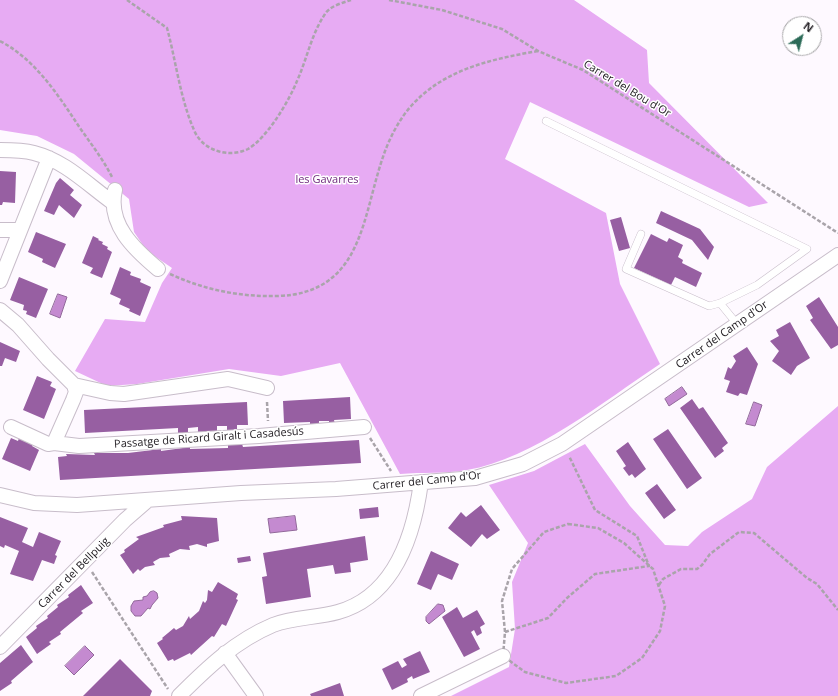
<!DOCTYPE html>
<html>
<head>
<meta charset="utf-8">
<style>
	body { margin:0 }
	#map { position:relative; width:838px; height:696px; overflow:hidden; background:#fef9ff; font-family:"Open Sans",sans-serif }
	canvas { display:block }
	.north { position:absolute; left:782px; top:16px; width:40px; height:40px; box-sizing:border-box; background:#fff; border:1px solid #a5a4a6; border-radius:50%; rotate:36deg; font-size:11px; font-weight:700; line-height:16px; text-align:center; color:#1f1b20 }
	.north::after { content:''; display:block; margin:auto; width:14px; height:18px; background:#2c6b58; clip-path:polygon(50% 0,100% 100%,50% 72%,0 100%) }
</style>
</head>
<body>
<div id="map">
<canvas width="838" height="696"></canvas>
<div class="north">N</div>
</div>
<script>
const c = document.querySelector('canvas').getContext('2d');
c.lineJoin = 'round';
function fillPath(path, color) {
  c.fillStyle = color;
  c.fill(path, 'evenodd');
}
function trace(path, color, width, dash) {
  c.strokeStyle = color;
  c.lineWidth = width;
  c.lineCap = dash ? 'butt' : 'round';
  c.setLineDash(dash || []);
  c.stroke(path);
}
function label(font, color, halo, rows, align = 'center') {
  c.font = font + ' "Open Sans",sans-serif';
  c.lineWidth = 3;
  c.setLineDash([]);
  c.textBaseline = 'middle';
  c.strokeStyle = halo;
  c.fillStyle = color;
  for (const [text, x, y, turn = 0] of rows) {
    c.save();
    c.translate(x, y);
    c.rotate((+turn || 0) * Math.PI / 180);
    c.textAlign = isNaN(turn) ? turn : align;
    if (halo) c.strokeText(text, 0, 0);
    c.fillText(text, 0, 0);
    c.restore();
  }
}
fillPath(new Path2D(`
	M0,0H574L647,50L649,83L768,203L749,207L530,102L505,159L606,213L620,284L660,364C604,401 533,459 467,470C445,474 422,472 400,474L340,363L281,376L229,369L137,384L107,386L75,371L105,319L145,322L162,283L172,268L147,251L134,232L129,199L74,154L37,136L0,130Z
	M838,406V696H451L509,667L515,629L512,582L528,543L489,485L534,471L585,444L630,506L665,545L688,546L702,532L752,499L767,467Z`), '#e7abf3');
const water = new Path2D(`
	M58,294L67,297L60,318L50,314Z
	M682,387L687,394L669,406L665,399Z
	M754,402L762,405L755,426L746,424Z
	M295,516L297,530L270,533L268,519Z
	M154,591L157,593L158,598L152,605L150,609L148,608L141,616H135L131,611V606L134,601L143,600V597L147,596L150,592Z
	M438,604L443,605L445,611L429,624L426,621V617Z
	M85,646L94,655L74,675L65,666Z`);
fillPath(water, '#c48ad0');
trace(water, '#92699b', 1);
fillPath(new Path2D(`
	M0,171L16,172L15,203L3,202L2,205H0Z
	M60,178L74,190L70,195L82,205L74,218L59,205L54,215L44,211L56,183Z
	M661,211L700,229L714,247L708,260L692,240L656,223Z
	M621,217L630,248L619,251L610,220Z
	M36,232L66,244L55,268L42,262L43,259L28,252Z
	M651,234L667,242L669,238L683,245L678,257L683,260L682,263L702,273L696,287L675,277L671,285L634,268Z
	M93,236L99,239L98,240L103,242L102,244L108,247L107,249L112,252L102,278L90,273L93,268L82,263Z
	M120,267L131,272L130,275L141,279L140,282L151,287L140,316L129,311L130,309L119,304L121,299L110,294Z
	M19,277L48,289L36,318L26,314L27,311L23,310L24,305L10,300Z
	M819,297L838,327V345L831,349L810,320L813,318L806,306Z
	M790,322L810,358L797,366L791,375L772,361L779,351L770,341L779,336L776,330Z
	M0,342L20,351L16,362L5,358L2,366H0Z
	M747,347L758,364L747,395L740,393L738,396L726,392L730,381L724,379L728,367L731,369L736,361L733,356Z
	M37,376L52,382L50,386L56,389L44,419L23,410Z
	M350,397L351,419L334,420L335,424H329V421H319V425H310V422L284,423L283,401Z
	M692,399L699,409L703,407L728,443L722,448L724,451L715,458L680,408Z
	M247,402L248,425H237V431H227V426H217V432L198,433V427L188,428V434H178V428L85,433L84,410Z
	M668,429L702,478L687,489L653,439Z
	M11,438L18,441L19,438L33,444L32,446L39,450L30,471L2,459Z
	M359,440L361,463L60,480L58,457L67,456L66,454L95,455L94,453H128L161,449V451L190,447V449L228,448V445L242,444L243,447Z
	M628,442L646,469L635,478L632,474L629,476L623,468L626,466L616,451Z
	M657,484L676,510L664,519L645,493Z
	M481,505L500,530L487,539L482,534L471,547L448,528L461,512L466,517Z
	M378,507L379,517L360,519L359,509Z
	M181,516L217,518L219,541L207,544V547L197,544L189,546L190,550L180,549L169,554L170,557L160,558L153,562L155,565L145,567L140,571L138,569L133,574L120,555L125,552L124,550L139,539L136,537L164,527L163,525L182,520Z
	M0,517L28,528L22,542L33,547L39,532L61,541L55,555L57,556L54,564L42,560L33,581L10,574L19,551L5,545L4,548L0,546Z
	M365,536L368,560L350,563L351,572L335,574L333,565L307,569L311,597L266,604L262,577L267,576L263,553Z
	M431,551L459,564L452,580L438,574L431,590L417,584Z
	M250,556L251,561L238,563L237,558Z
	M218,582L238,594L236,599L238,600L226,626L222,624L214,637L212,636L191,655L190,653L174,661L173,659L168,661L157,643L163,639L162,638L174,628L176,630L183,626L189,616L190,619L199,611L203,601L205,603L207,600L208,590L212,592Z
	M81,585L93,603L81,611L83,613L60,632L61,634L49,642L51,644L37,654L26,637L37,628L36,626L48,618L47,616L58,607L57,605L69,597L68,595Z
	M457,607L463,618L477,610L485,624L480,627L482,633L477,636L474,630L471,632L480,649L464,657L442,617Z
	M21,645L33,662L11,681L12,683L0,691V663Z
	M420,651L430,672L413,679L412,676L407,679L408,682L392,690L382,669L398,661L402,668L407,665L403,659Z
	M120,659L152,691L150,696H83Z
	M340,683L344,696H311L310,694Z`), '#975fa2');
const lane = new Path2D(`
	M546,121L807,249L757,285L720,303
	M641,234L626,269L709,306L720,303L737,324`);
const street = new Path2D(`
	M0,150C11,150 23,150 34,153C65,161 87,184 112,202
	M115,190C107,224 134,249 158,269
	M0,230H20
	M0,281L49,158
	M0,310L18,325L48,359L74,385L76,392L73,400L54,443
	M74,385L110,393L124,394L228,379L267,388
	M11,427L48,444L54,443L79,446L259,436L364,427
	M0,495L34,503L77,505L241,493L336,489L475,478L523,464L562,444L838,255
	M0,647L125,520L148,500
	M225,653L256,696
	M179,696C207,668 235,641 273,625C293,617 317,618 338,612C395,596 414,535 421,482
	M421,696L503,656`);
trace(lane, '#c8bdca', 8);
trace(street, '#c8bdca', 16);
trace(new Path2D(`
	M127,0L167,28C176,61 180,98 194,130C199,142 209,149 221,152C230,154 240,153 248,149C267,138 289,101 297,81C307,59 311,35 325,14C330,6 342,3 351,0
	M389,0L442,10L502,29L538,51L583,70L838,233
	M0,41C36,60 58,95 80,128C91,144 103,159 112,177
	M170,274C205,290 240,297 278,296C364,293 362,215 384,154C390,137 400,118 412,105C445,69 492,59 538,51
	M267,402L268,421
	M370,438L391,471
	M568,524L598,528L624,543L653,569L665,606L660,631L642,658L616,676L566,683L525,672L503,656L505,632L502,601L512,569L544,532Z
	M92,572L168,689
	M659,585L663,579L681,569H697L702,565L710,554L739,532L754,533L807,578L817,584L838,610
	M505,632L548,618L567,598L595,574L649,566L637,536L595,510L569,456`), '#a9a4aa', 2.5, [4, 2]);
trace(lane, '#fff', 7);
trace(street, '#fff', 14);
label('11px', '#1f1b20', '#fff', [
	["Carrer del Bou d'Or",627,89,31],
	["Carrer del Camp d'Or",722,335,-35],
	["Passatge de Ricard Giralt i Casadesús",209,438,-4],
	["Carrer del Camp d'Or",427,481,-6],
	["Carrer del Bellpuig",74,573,-45]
]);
label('11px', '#6f2a7d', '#fff', [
	["les Gavarres",327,180]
]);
</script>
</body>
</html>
